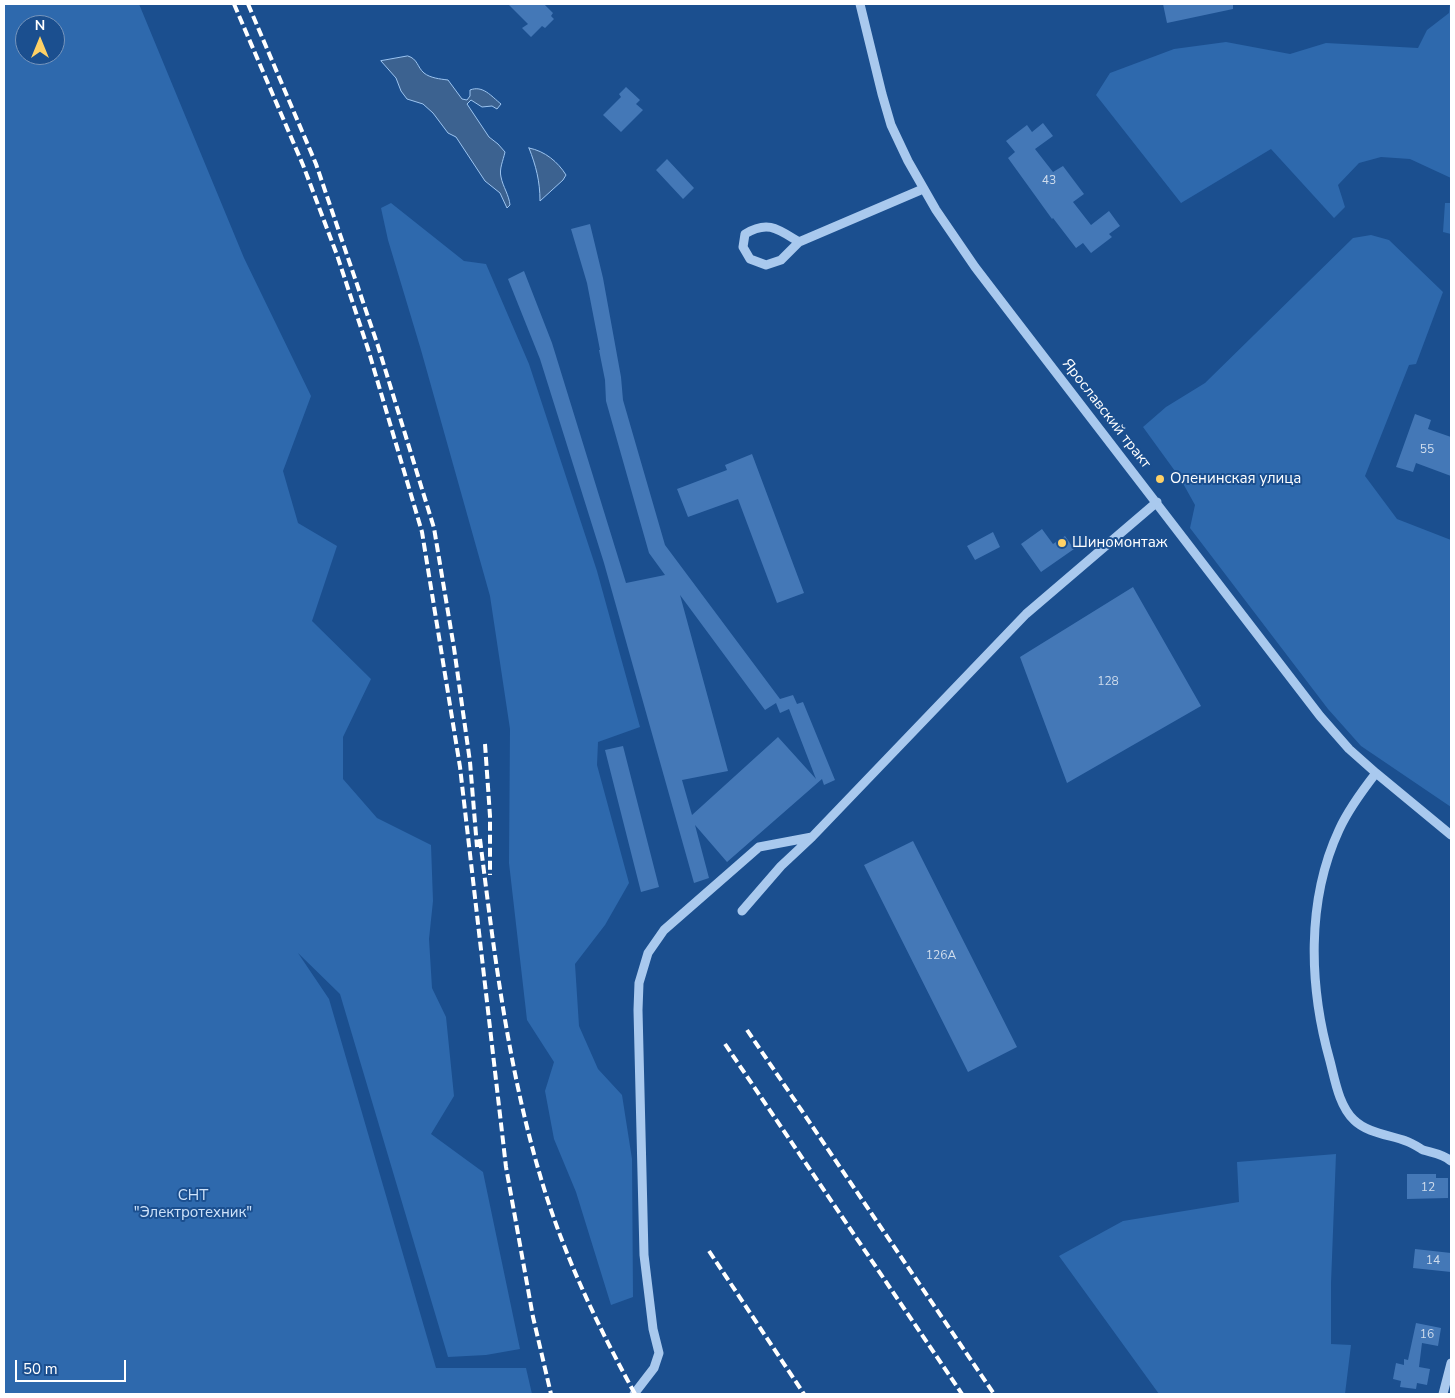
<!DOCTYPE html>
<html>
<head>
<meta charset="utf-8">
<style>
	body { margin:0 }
	#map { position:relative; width:1455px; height:1398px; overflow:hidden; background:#1b4f8f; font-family:"Nunito Sans",sans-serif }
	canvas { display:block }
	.frame { position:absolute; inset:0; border:5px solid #fff; pointer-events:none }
	.north { position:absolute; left:15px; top:15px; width:50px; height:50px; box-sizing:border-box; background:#1b4f8f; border:1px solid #7695bc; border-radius:50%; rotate:0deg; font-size:14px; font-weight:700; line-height:20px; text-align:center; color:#fff }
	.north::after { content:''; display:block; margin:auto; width:18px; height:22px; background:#ffd166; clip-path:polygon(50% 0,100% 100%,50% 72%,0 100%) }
	.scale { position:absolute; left:15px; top:1360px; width:111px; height:22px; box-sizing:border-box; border:2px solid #fff; border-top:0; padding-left:6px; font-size:15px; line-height:18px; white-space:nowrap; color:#fff; -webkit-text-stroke:4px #1b4f8f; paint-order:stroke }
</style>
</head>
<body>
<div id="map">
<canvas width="1455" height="1398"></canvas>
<div class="frame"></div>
<div class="north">N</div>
<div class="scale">50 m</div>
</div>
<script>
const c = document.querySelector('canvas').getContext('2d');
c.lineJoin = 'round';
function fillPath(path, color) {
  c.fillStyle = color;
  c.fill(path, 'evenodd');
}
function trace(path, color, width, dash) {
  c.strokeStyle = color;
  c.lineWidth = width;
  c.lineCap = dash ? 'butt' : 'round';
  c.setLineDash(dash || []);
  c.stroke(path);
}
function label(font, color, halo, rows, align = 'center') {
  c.font = font + ' "Nunito Sans",sans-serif';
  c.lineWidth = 4;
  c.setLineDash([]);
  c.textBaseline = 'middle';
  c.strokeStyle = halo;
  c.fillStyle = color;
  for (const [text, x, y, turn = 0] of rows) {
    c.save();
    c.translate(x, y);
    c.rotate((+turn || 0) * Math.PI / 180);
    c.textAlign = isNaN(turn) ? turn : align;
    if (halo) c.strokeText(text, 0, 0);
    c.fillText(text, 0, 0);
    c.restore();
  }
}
fillPath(new Path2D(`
	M4,4H139L244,258L311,396L283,471L298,523L337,546L312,621L371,679L343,737V779L377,818L431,845L433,901L429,939L432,988L446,1017L454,1096L431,1134L483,1172L520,1349L486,1355L448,1357L340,994L298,953L329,999L436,1368H526L532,1394H4ZM25,25H55V55H25Z
	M1450,4H1451V178L1410,159L1381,157L1359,163L1338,185L1345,207L1334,218L1271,149L1181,203L1096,95L1110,73L1174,49L1226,42L1290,54L1326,43L1418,48L1427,30L1449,13Z
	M391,203L464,261L486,264L529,364L597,571L640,727L598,742L597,765L629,883L605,925L575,964L579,1026L598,1069L622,1095L632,1159L633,1297L611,1305L576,1192L554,1139L545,1091L554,1062L527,1020L509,863L510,729L490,596L421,350L388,240L381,208Z
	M1445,203H1451V234L1443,232Z
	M1371,235L1389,240L1443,292L1416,364L1409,365L1365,476L1397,519L1451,540V807L1361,746L1328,709L1190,528L1195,505L1180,478L1143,427L1166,407L1205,383L1353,238Z
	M1336,1154L1331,1283V1344L1351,1345L1345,1394H1159L1059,1256L1123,1221L1239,1202L1237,1162Z`), '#2e69ad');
const water = new Path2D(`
	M408,56C418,59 417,67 424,73C430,78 440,79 448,80L462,99L467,100L470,96V90C483,85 491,96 501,104L497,109L492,106L482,107L471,100L467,104L489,137L498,144L505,152C503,161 499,169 501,177C503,187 509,195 510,205L507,208L500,193L485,181L456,137L448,133L433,113L423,104L407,99L401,91L396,78L381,61Z
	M529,148C545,151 558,162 566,175L563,180L540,201C540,181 536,166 529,148Z`);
fillPath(water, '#3c6290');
trace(water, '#9cc4f0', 1);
fillPath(new Path2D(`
	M508,4H544L553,13L551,16L554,19L545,28L542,26L531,37L522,28L528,24Z
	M1163,4H1233V9L1167,23Z
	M626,87L640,100L636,104L643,110L621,132L603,115L621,97L619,94Z
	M1043,123L1053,136L1035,149L1053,172L1063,166L1084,194L1073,202L1091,225L1109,211L1120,226L1109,234L1112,237L1091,253L1083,243L1076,248L1053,218L1052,219L1008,158L1015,152L1006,141L1027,125L1032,132Z
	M667,159L694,188L683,199L656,170Z
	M590,224L603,278L621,377L623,400L665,545L780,699L793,695L797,704L803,702L835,780L824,785L822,779L727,862L695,825L709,878L694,883L604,563L540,359L508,279L524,271L552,343L626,583L665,575L649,553L606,401L605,380L599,350H600L587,283L571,229ZM680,595L765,710L776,703L780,713L789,709L816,779L778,737L692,815L682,780L728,771Z
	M1415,414L1431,420L1428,429L1451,437V476L1416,463L1413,472L1396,467Z
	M752,454L804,593L777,603L738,499L688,517L677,489L727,470L725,465Z
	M1042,529L1053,544L1065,536L1074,549L1041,572L1021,544Z
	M993,532L1000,547L975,560L967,546Z
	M1133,587L1201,706L1067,783L1020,657Z
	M623,746L659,887L641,892L605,750Z
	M913,841L1017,1047L968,1072L864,865Z
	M1407,1174H1436V1178H1448V1198L1407,1199Z
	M1415,1249L1451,1253V1272L1413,1268Z
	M1416,1323L1441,1328L1438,1346L1422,1343L1419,1367L1430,1369L1427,1385L1417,1383L1416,1389L1400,1387L1401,1381L1393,1379L1396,1363L1404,1365V1359L1408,1360Z`), '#4478b7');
trace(new Path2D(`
	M860,4L882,94L891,125L908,161L936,210L975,267L1014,318L1320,716L1349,749L1376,773L1451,835
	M799,242C778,229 768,220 745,234L743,247L750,259L766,265L781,260L799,242L923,189
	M1376,773C1362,791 1348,810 1339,830C1306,901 1309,987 1330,1061C1335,1080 1339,1106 1354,1120C1367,1133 1390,1135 1406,1141C1412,1143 1418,1147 1423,1150C1433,1153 1443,1154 1451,1161
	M742,911L781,866L812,837
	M634,1394L654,1368L659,1353L653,1329L644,1255L638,1010L639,983L648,953L664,930L759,847L812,837L1026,614L1157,502
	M1443,1394L1451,1363`), '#a9c9ee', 9);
trace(new Path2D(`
	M234,4L303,165L337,255L368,349L422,532L460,767L506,1167L533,1317L551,1394
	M248,4L316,164L378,346L434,528L454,648L470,762L477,847
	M485,744L490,816V875
	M480,839C495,961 510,1084 548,1201C570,1268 601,1332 635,1394
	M747,1030L994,1394
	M725,1044L962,1394
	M709,1251L804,1394`), '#fff', 4, [9, 4]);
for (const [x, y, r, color] of [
	[1160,479,5,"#ffd166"],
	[1062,543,5,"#ffd166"]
]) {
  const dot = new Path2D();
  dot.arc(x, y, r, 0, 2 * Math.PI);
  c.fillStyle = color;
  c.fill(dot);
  trace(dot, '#1b4f8f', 2);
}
label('12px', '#d0dded', null, [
	["43",1049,181],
	["55",1427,450],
	["128",1108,682],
	["126А",941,956],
	["12",1428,1188],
	["14",1433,1261],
	["16",1427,1335]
]);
label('15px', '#fff', '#1b4f8f', [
	["Ярославский тракт",1106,414,52]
]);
label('15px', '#fff', '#1b4f8f', [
	["Оленинская улица",1170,479],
	["Шиномонтаж",1072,543]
], 'left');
label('15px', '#cfe3fa', '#1b4f8f', [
	["СНТ",193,1196],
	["\"Электротехник\"",193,1213]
]);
</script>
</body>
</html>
